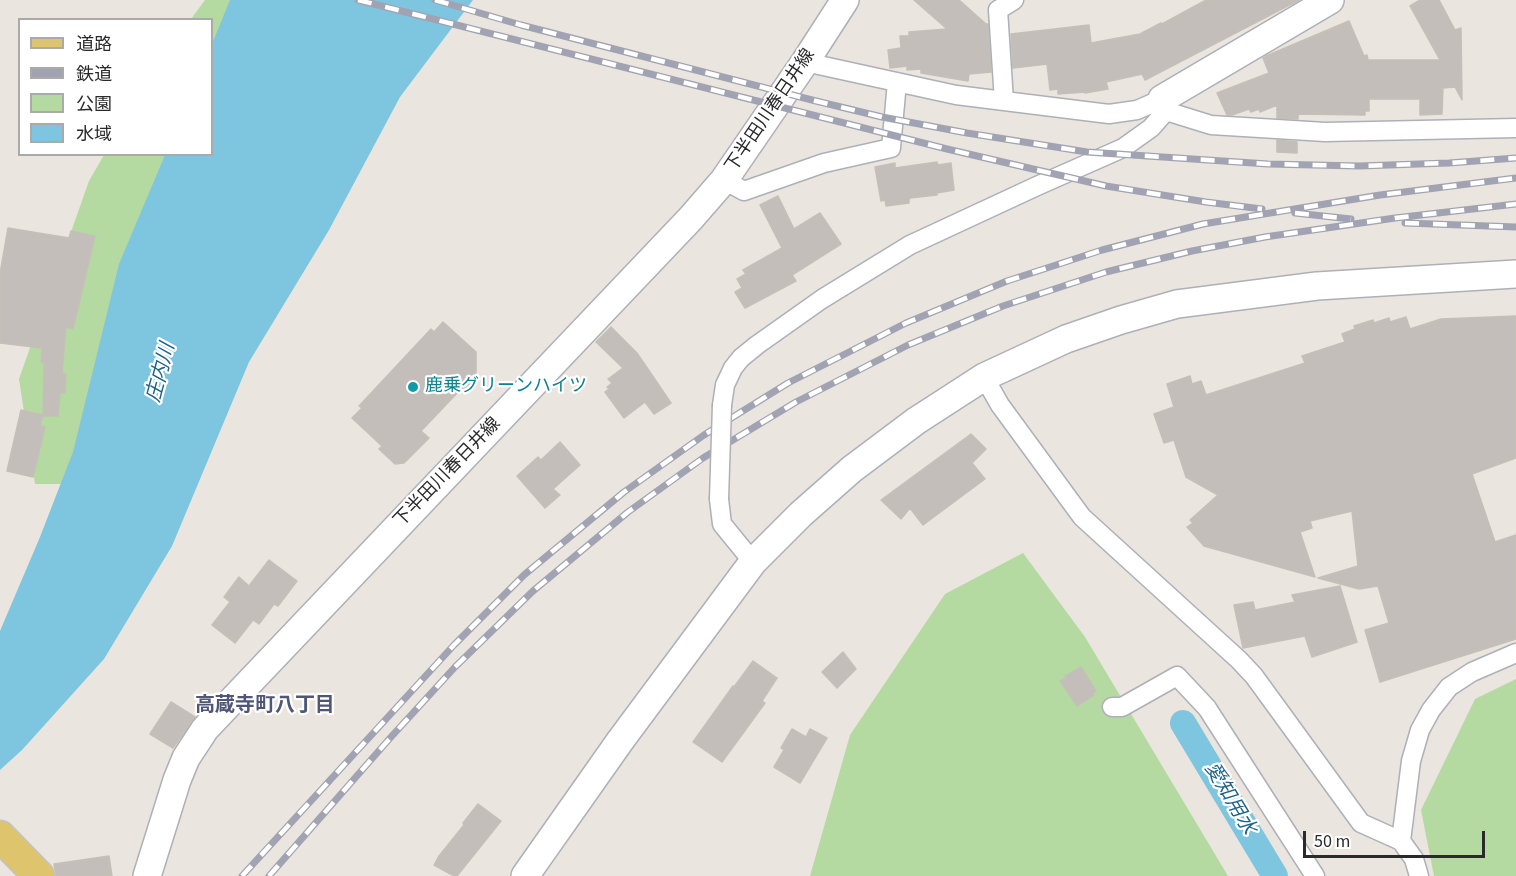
<!DOCTYPE html>
<html>
<head>
<meta charset="utf-8">
<style>
	body { margin:0 }
	#map { position:relative; width:1516px; height:876px; overflow:hidden; background:#eae5de; font-family:"Source Sans 3","Noto Sans JP",sans-serif }
	canvas { display:block }
	.legend { position:absolute; left:18px; top:18px; width:195px; height:138px; box-sizing:border-box; background:#fff; border:2px solid #aaa; margin:0; padding:8px 10px; list-style:none; font-size:18px; color:#2a2a2a }
	.legend li { display:flex; align-items:center; gap:12px; height:30px }
	.legend b { width:30px; border:2px solid #aaa }
	.scale { position:absolute; left:1303px; top:831px; width:182px; height:27px; box-sizing:border-box; border:3px solid #2a2a2a; border-top:0; padding-left:8px; font-size:18px; line-height:21px; white-space:nowrap; color:#2a2a2a; -webkit-text-stroke:4px #fff; paint-order:stroke }
</style>
</head>
<body>
<div id="map">
<canvas width="1516" height="876"></canvas>
<ul class="legend">
<li><b style="height:8px;background:#dfc46e"></b>道路</li>
<li><b style="height:8px;background:#a1a3b2"></b>鉄道</li>
<li><b style="height:16px;background:#b4daa1"></b>公園</li>
<li><b style="height:16px;background:#7ec5df"></b>水域</li>
</ul>
<div class="scale">50 m</div>
</div>
<script>
const c = document.querySelector('canvas').getContext('2d');
c.lineJoin = 'round';
function fillPath(path, color) {
  c.fillStyle = color;
  c.fill(path, 'evenodd');
}
function trace(path, color, width, dash) {
  c.strokeStyle = color;
  c.lineWidth = width;
  c.lineCap = dash ? 'butt' : 'round';
  c.setLineDash(dash || []);
  c.stroke(path);
}
function label(font, color, halo, rows, align = 'center') {
  c.font = font + ' "Source Sans 3","Noto Sans JP",sans-serif';
  c.lineWidth = 4.5;
  c.setLineDash([]);
  c.textBaseline = 'middle';
  c.strokeStyle = halo;
  c.fillStyle = color;
  for (const [text, x, y, turn = 0] of rows) {
    c.save();
    c.translate(x, y);
    c.rotate((+turn || 0) * Math.PI / 180);
    c.textAlign = isNaN(turn) ? turn : align;
    if (halo) c.strokeText(text, 0, 0);
    c.fillText(text, 0, 0);
    c.restore();
  }
}
fillPath(new Path2D(`
	M205,0H358L99,484H35L19,379L89,181L104,155L212,154V20L191,19Z
	M1023,553L1085,637L1228,876H810L850,735L945,594Z
	M1516,679V876H1434L1421,810L1475,699Z`), '#b4daa1');
fillPath(new Path2D(`
	M230,0H473L400,97L329,230L249,362L172,546L104,659L22,750L0,770V631L40,537L73,452L119,264L165,155L212,154V44Z`), '#7ec5df');
trace(new Path2D(`
	M1183,723L1275,876`), '#7ec5df', 26);
const building = new Path2D(`
	M914,0H959L986,24H988L991,72L969,74L968,81L921,73V69L907,70V66L890,68L888,50L901,48L900,36H909V32L947,29Z
	M1206,0H1299L1145,80L1142,74L1106,82L1108,89L1085,93V92L1058,94V89L1050,90L1047,64L1013,68L1011,34L1089,25L1091,43L1140,34L1161,23L1162,24Z
	M1420,0H1439L1455,30L1461,28L1462,100L1455,87L1443,88L1442,114L1420,115V99H1369V111H1365V115L1298,114V119L1277,118V105L1260,112L1259,109L1251,112L1249,109L1232,115H1227L1217,93L1269,73L1263,58L1266,56L1349,21L1364,56L1367,55L1368,60H1440L1410,6Z
	M1277,140L1297,142V153L1277,152Z
	M937,162L938,165L951,163L954,190L937,193V195L910,198L909,200V203L886,206L885,200L881,201L875,167L895,163V168Z
	M778,196L794,229L820,213L841,244L792,275L796,281L745,308L735,292L742,288L737,279L746,274L743,270L782,248L760,205Z
	M8,228L69,238L71,231L95,236L73,329L66,327L62,373L66,374L65,393H60L58,416H43L44,363L41,362L42,348L0,343V274Z
	M1516,316V458L1472,474L1495,542L1516,535V639L1380,682L1365,630L1389,623L1378,586L1359,589L1318,578L1358,566L1352,511L1310,521L1312,528L1300,532L1315,577L1204,546L1187,527L1193,523L1190,520L1218,495L1186,477L1174,440L1164,443L1154,414L1174,407L1167,384L1190,376L1192,384L1201,381L1206,395L1305,363L1302,356L1345,342L1342,334L1355,329L1354,326L1373,320L1374,323L1389,318L1390,322L1406,317L1410,329L1441,319Z
	M443,322L476,352V377L462,392L460,390L421,431L429,438L404,463L395,464L379,449L382,446L352,418L362,408L359,406L431,329L434,332Z
	M611,327L637,353L671,403L654,414L645,402L624,418L605,392L609,389L607,387L612,383L608,379L623,368L596,342Z
	M21,410L43,415L40,426L45,427L33,477L7,471Z
	M971,434L986,449L972,463L985,479L923,525L910,508L901,519L881,500Z
	M560,442L580,465L553,489L560,495L545,508L517,476L538,457L541,460Z
	M269,560L297,581L278,606L274,604L259,624L253,620L235,643L212,625L230,602L224,597L239,577L249,586Z
	M1340,586L1357,642L1312,657L1305,636L1243,648L1234,605L1253,602L1255,610L1295,602L1292,595Z
	M843,652L856,669L837,688L822,672Z
	M753,661L777,678L762,701L765,703L722,762L693,742L733,686L734,687Z
	M1081,667L1096,691L1093,694L1094,695L1077,706L1060,681L1066,678L1065,676Z
	M171,702L195,717L173,748L150,734Z
	M792,729L806,737L810,729L827,738L800,783L774,767L784,750L781,748Z
	M478,804L501,821L457,876H454L434,865L439,856L464,825L463,823Z
	M109,856L112,876H56L54,864Z`);
fillPath(building, '#c3beba');
trace(building, '#c5c0b7', 1.5);
const street = new Path2D(`
	M805,62L956,95L1109,114L1137,110L1162,99L1166,111L1211,125L1325,132L1516,128
	M1004,101L998,10L1014,0
	M724,180L744,191L824,163L891,148L897,82
	M984,377L1000,405L1082,517L1239,660L1254,676L1361,823L1401,841L1414,859L1419,876
	M722,405L725,385L733,368L741,358L757,345L822,299L910,245L1037,186L1123,148L1151,128L1166,111
	M719,499L722,524L753,562
	M1112,707H1122L1177,676L1207,708L1315,876
	M1401,841L1411,761L1420,730L1431,710L1449,687L1472,672L1516,653`);
const secondary = new Path2D(`
	M1162,99L1330,0
	M147,876L177,780L186,758L205,729L691,218L724,180L805,62L845,0
	M525,876L620,741L753,562L801,514L852,469L916,421L984,377L1066,339L1121,320L1177,304L1317,286L1516,274`);
const primary = new Path2D(`
	M0,836L39,876`);
trace(street, '#aeb0b9', 21);
trace(secondary, '#aeb0b9', 30);
trace(primary, '#c3c3c3', 33);
trace(street, '#fff', 18);
trace(secondary, '#fff', 27);
trace(primary, '#dfc46e', 30);
const rail = new Path2D(`
	M358,0L947,149L1106,186L1206,202L1262,209
	M435,0L521,25L812,100L882,117L967,133L1087,152L1268,164L1359,166L1449,163L1516,158
	M1295,213L1351,219
	M1405,223L1516,227
	M242,876L454,645L524,575L624,492L704,435L788,383L906,323L1007,281L1102,250L1203,224L1380,195L1516,178
	M269,876L391,737L455,667L533,591L628,512L703,458L796,402L908,345L1003,306L1106,272L1192,251L1265,237L1395,218L1516,204`);
trace(rail, '#a1a3b2', 7);
trace(rail, '#fff', 4.5, [14]);
const streetBridge = new Path2D(`
	M719,499L722,405`);
trace(streetBridge, '#aeb0b9', 21, []);
trace(streetBridge, '#fff', 18);
for (const [x, y, r, color] of [
	[413,387,6,"#0f9aa8"]
]) {
  const dot = new Path2D();
  dot.arc(x, y, r, 0, 2 * Math.PI);
  c.fillStyle = color;
  c.fill(dot);
  trace(dot, '#fff', 2);
}
label('18px', '#2a2a2a', '#fff', [
	["下半田川春日井線",771,111,-56],
	["下半田川春日井線",448,473,-46]
]);
label('18px', '#0d838f', '#fff', [
	["鹿乗グリーンハイツ",425,387]
], 'left');
label('italic 20px', '#1e6489', '#fff', [
	["庄内川",162,373,-75],
	["愛知用水",1229,799,59]
]);
label('bold 20px', '#505675', '#fff', [
	["高蔵寺町八丁目",265,707]
]);
</script>
</body>
</html>
